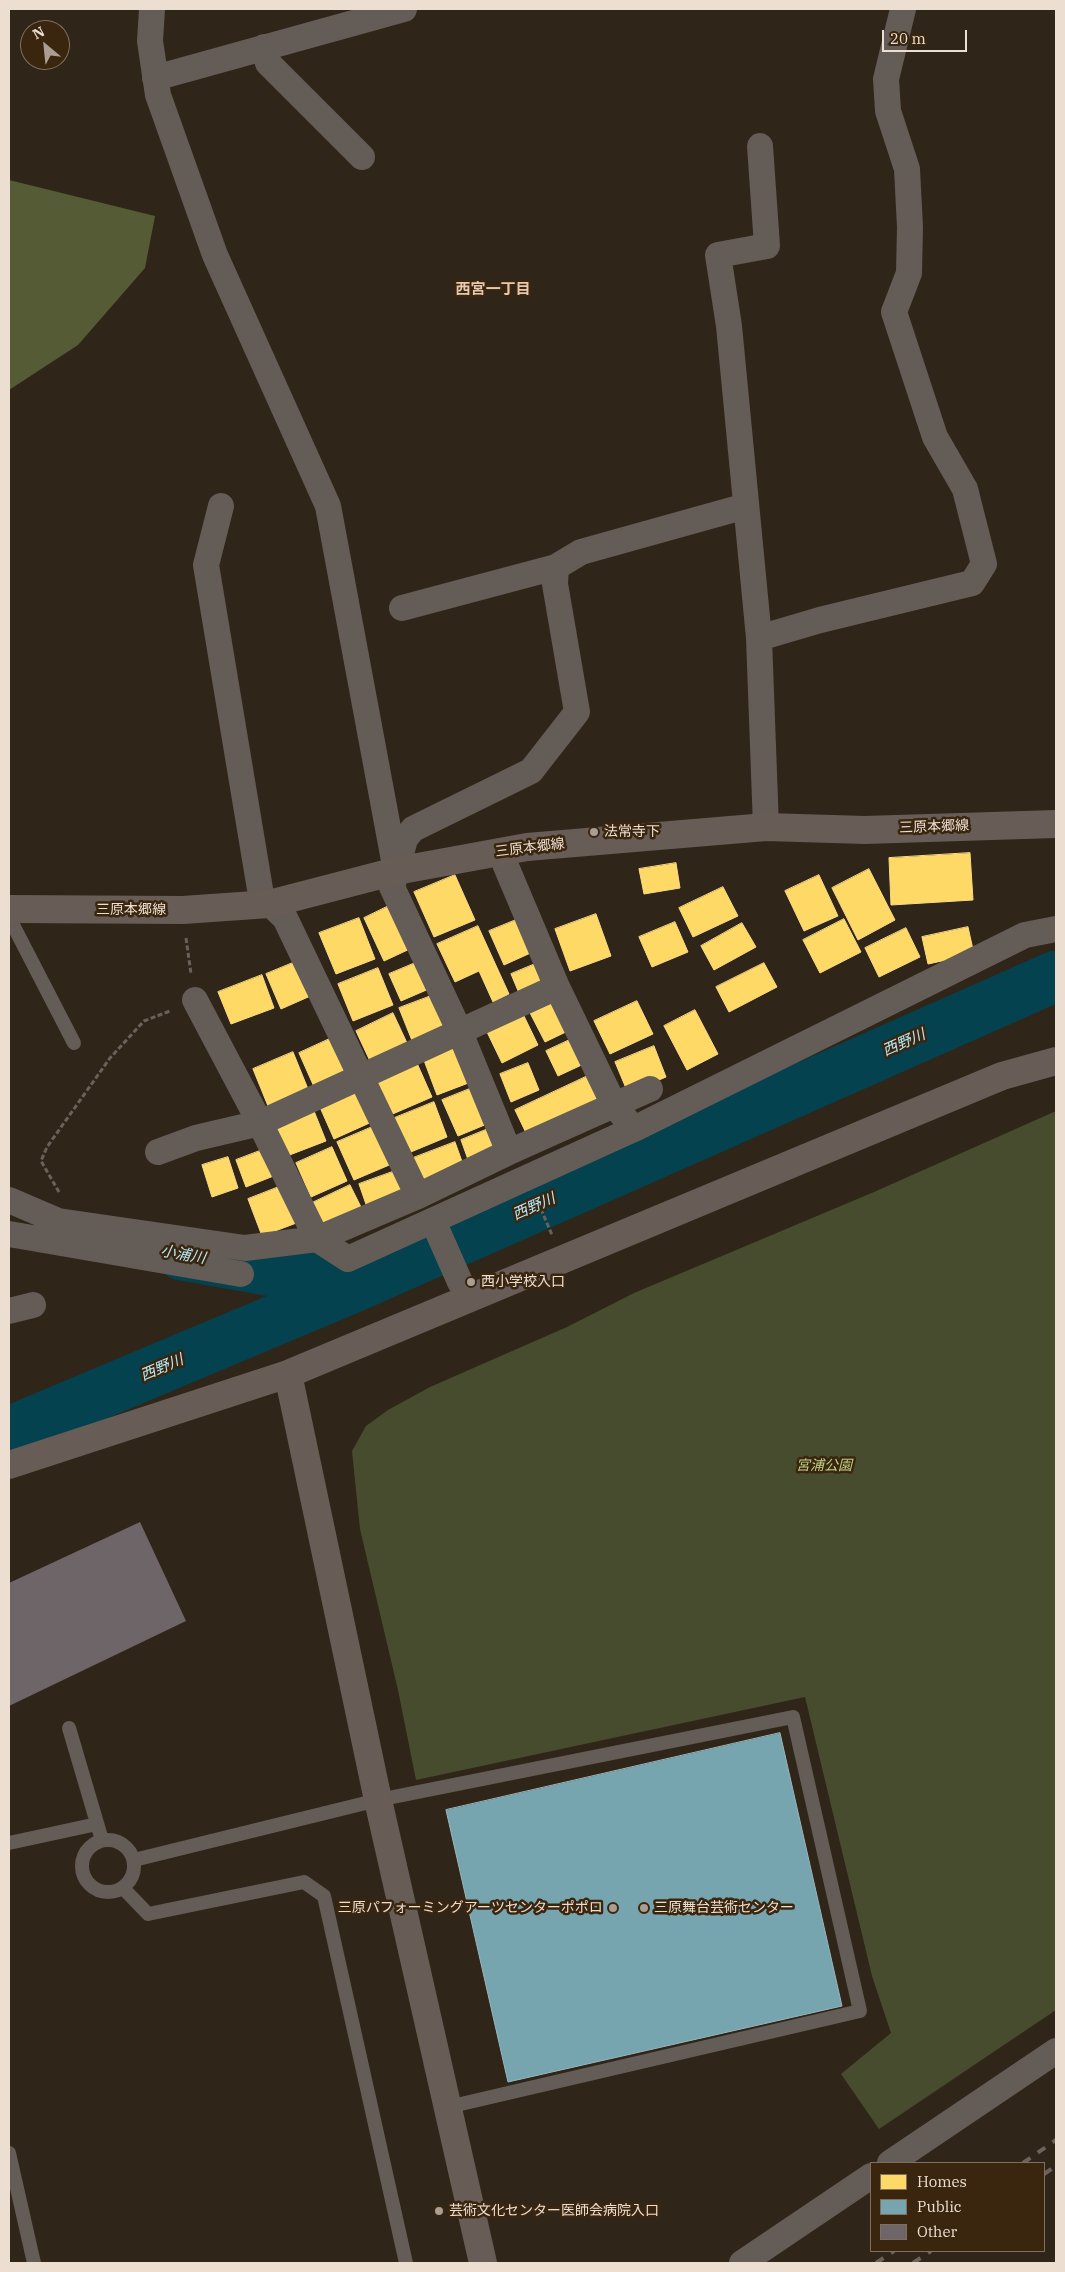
<!DOCTYPE html>
<html>
<head>
<meta charset="utf-8">
<style>
	body { margin:0 }
	#map { position:relative; width:1065px; height:2272px; overflow:hidden; background:#302519; font-family:"IBM Plex Serif",serif }
	canvas { display:block }
	.frame { position:absolute; inset:0; border:10px solid #ecded1; pointer-events:none }
	.legend { position:absolute; left:870px; top:2162px; width:175px; height:90px; box-sizing:border-box; background:#3a250f; border:1px solid #816f5d; margin:0; padding:6px 9px; list-style:none; font-size:15px; color:#ecded1 }
	.legend li { display:flex; align-items:center; gap:10px; height:25px }
	.legend b { width:25px; border:1px solid #816f5d }
	.north { position:absolute; left:20px; top:20px; width:50px; height:50px; box-sizing:border-box; background:#3a250f; border:1px solid #816f5d; border-radius:50%; rotate:332deg; font-size:14px; font-weight:700; line-height:20px; text-align:center; color:#ecded1 }
	.north::after { content:''; display:block; margin:auto; width:18px; height:22px; background:#aa9d91; clip-path:polygon(50% 0,100% 100%,50% 72%,0 100%) }
	.scale { position:absolute; left:882px; top:30px; width:85px; height:22px; box-sizing:border-box; border:2px solid #ecded1; border-top:0; padding-left:6px; font-size:15px; line-height:18px; white-space:nowrap; color:#ecded1; -webkit-text-stroke:4px #3a250f; paint-order:stroke }
</style>
</head>
<body>
<div id="map">
<canvas width="1065" height="2272"></canvas>
<div class="frame"></div>
<ul class="legend">
<li><b style="height:14px;background:#ffd966"></b>Homes</li>
<li><b style="height:14px;background:#76a5af"></b>Public</li>
<li><b style="height:14px;background:#6e6568"></b>Other</li>
</ul>
<div class="north">N</div>
<div class="scale">20 m</div>
</div>
<script>
const c = document.querySelector('canvas').getContext('2d');
c.lineJoin = 'round';
function fillPath(path, color) {
  c.fillStyle = color;
  c.fill(path, 'evenodd');
}
function trace(path, color, width, dash) {
  c.strokeStyle = color;
  c.lineWidth = width;
  c.lineCap = dash ? 'butt' : 'round';
  c.setLineDash(dash || []);
  c.stroke(path);
}
function label(font, color, halo, rows, align = 'center') {
  c.font = font + ' "IBM Plex Serif","Noto Sans JP",serif';
  c.lineWidth = 5;
  c.setLineDash([]);
  c.textBaseline = 'middle';
  c.strokeStyle = halo;
  c.fillStyle = color;
  for (const [text, x, y, turn = 0] of rows) {
    c.save();
    c.translate(x, y);
    c.rotate((+turn || 0) * Math.PI / 180);
    c.textAlign = isNaN(turn) ? turn : align;
    if (halo) c.strokeText(text, 0, 0);
    c.fillText(text, 0, 0);
    c.restore();
  }
}
fillPath(new Path2D(`
	M1056,1111V2010L879,2129L841,2074L891,2033L872,1976L805,1697L416,1780L398,1690L360,1529L352,1451L366,1426L388,1410L430,1387L567,1327L634,1293L874,1192Z`), '#464c2d');
fillPath(new Path2D(`
	M9,180L155,216L145,268L78,345L9,390Z`), '#555c35');
const homes = new Path2D(`
	M970,853L973,900L891,905L889,858Z
	M676,863L680,888L644,894L639,869Z
	M869,869L895,920L858,940L832,888Z
	M455,875L475,920L434,937L414,892Z
	M819,875L838,916L804,931L785,891Z
	M723,887L738,916L693,937L679,908Z
	M393,904L414,947L384,961L364,918Z
	M596,914L611,956L570,971L555,929Z
	M359,918L375,959L336,974L319,933Z
	M521,918L535,951L504,965L489,931Z
	M844,919L861,952L820,973L803,940Z
	M675,922L688,952L652,967L639,937Z
	M742,923L756,947L714,970L701,946Z
	M478,926L509,994L493,1002L479,971L455,982L437,944Z
	M968,927L974,954L928,964L922,937Z
	M906,928L920,957L879,977L865,948Z
	M300,960L315,994L281,1009L266,974Z
	M420,961L431,988L401,1001L389,974Z
	M540,962L548,981L519,993L511,974Z
	M764,963L777,987L729,1012L716,987Z
	M378,968L393,1005L353,1021L338,984Z
	M262,975L274,1008L231,1024L218,992Z
	M439,993L452,1028L413,1043L399,1008Z
	M554,998L570,1030L545,1042L529,1011Z
	M637,1001L653,1034L610,1054L594,1021Z
	M695,1010L718,1054L687,1070L664,1026Z
	M393,1013L407,1043L370,1061L356,1031Z
	M523,1014L538,1045L502,1063L487,1032Z
	M336,1036L352,1072L315,1089L299,1053Z
	M576,1037L588,1062L558,1076L546,1051Z
	M456,1042L471,1082L437,1095L422,1055Z
	M654,1046L666,1077L628,1093L615,1062Z
	M293,1052L308,1089L268,1106L253,1069Z
	M416,1061L432,1097L388,1116L372,1080Z
	M528,1063L539,1090L511,1102L500,1074Z
	M592,1074L604,1102L528,1137L515,1110Z
	M359,1087L374,1121L334,1139L319,1105Z
	M472,1088L487,1124L458,1136L442,1100Z
	M434,1102L447,1137L406,1154L392,1119Z
	M314,1111L326,1141L287,1156L276,1127Z
	M377,1125L394,1163L354,1180L337,1142Z
	M488,1129L498,1153L470,1165L461,1140Z
	M455,1142L464,1167L423,1183L413,1158Z
	M332,1147L347,1181L311,1197L296,1163Z
	M265,1149L276,1175L246,1187L236,1160Z
	M228,1157L238,1188L212,1197L202,1165Z
	M395,1171L405,1196L368,1210L359,1184Z
	M284,1185L299,1222L262,1236L248,1199Z
	M350,1185L364,1213L325,1230L312,1203Z`);
fillPath(homes, '#ffd966');
trace(homes, '#f9da86', 1);
const public = new Path2D(`
	M780,1733L842,2006L508,2082L446,1810Z`);
fillPath(public, '#76a5af');
trace(public, '#99b6b9', 1);
trace(new Path2D(`
	M182,1255L356,1286
	M9,1432L356,1286L1056,976`), '#04424f', 51);
fillPath(new Path2D(`
	M140,1522L186,1621L9,1706V1583Z`), '#6e6568');
trace(new Path2D(`
	M186,938L191,974
	M59,1192L41,1161L47,1147L110,1058L144,1021L170,1011
	M538,1202L552,1235`), '#6a615a', 3, [5, 2.5]);
trace(new Path2D(`
	M13,909L12,923L74,1043
	M69,1728L102,1840
	M82 1866a26 26 0 1 1 52 0a26 26 0 1 1-52 0Z
	M9,1843L97,1824
	M134,1860L378,1800L793,1717L860,2011L448,2107
	M123,1888L148,1914L304,1882L324,1896L406,2263
	M9,2153L34,2263`), '#645c56', 14);
trace(new Path2D(`
	M152,9L150,41L158,95L215,255L328,506L396,871
	M264,47L268,63L362,157
	M155,78L404,9
	M760,146L767,246L718,255L729,326L759,638L766,827
	M221,506L206,565L261,895L285,918L418,1196
	M402,608L556,567L581,552L746,506
	M759,638L820,620L972,583L984,564L965,489L935,437L894,312L909,273L910,227L907,169L888,111L886,79L903,9
	M500,852L557,987L614,1105L634,1129L1025,935L1056,929
	M195,1000L260,1123L317,1239L348,1259L634,1129
	M158,1152L196,1138L260,1123L557,987
	M509,1152L459,1030L392,887L405,839L413,829L531,771L577,712L555,584L556,567
	M9,1200L58,1221L245,1248L317,1239L418,1196L509,1152L650,1089
	M433,1221L460,1282
	M9,1234L241,1274
	M9,1311L33,1305
	M890,2163L1056,2051
	M742,2263L871,2176`), '#645c56', 26);
trace(new Path2D(`
	M9,909L183,910L269,904L396,871L527,847L766,827L865,830L1056,824
	M288,1374L378,1800L483,2263
	M9,1465L288,1374L1002,1076L1056,1061`), '#675d56', 28);
trace(new Path2D(`
	M1023,2163L1056,2140
	M1044,2174L1056,2166
	M876,2263L894,2251
	M913,2263L931,2251`), '#6c625b', 4, [9, 9]);
for (const [x, y, r, color] of [
	[594,832,5,"#aa9d91"],
	[471,1282,5,"#aa9d91"],
	[613,1908,5,"#aa9d91"],
	[644,1908,5,"#aa9d91"],
	[439,2211,5,"#aa9d91"]
]) {
  const dot = new Path2D();
  dot.arc(x, y, r, 0, 2 * Math.PI);
  c.fillStyle = color;
  c.fill(dot);
  trace(dot, '#3a250f', 2);
}
label('14px', '#ecded1', '#3a250f', [
	["三原本郷線",934,827,-2],
	["三原本郷線",530,848,-7],
	["三原本郷線",131,910]
]);
label('14px', '#ecded1', '#3a250f', [
	["法常寺下",604,832],
	["西小学校入口",481,1282],
	["三原パフォーミングアーツセンターポポロ",603,1908,"right"],
	["三原舞台芸術センター",654,1908],
	["芸術文化センター医師会病院入口",449,2211]
], 'left');
label('italic 14px', '#bfd088', '#3a250f', [
	["宮浦公園",824,1466]
]);
label('bold 15px', '#e5c8af', '#3a250f', [
	["西宮一丁目",493,290]
]);
label('italic 15px', '#b6eafa', '#3a250f', [
	["西野川",904,1043,-24],
	["西野川",534,1207,-24],
	["小浦川",183,1255,10],
	["西野川",162,1368,-23]
]);
</script>
</body>
</html>
